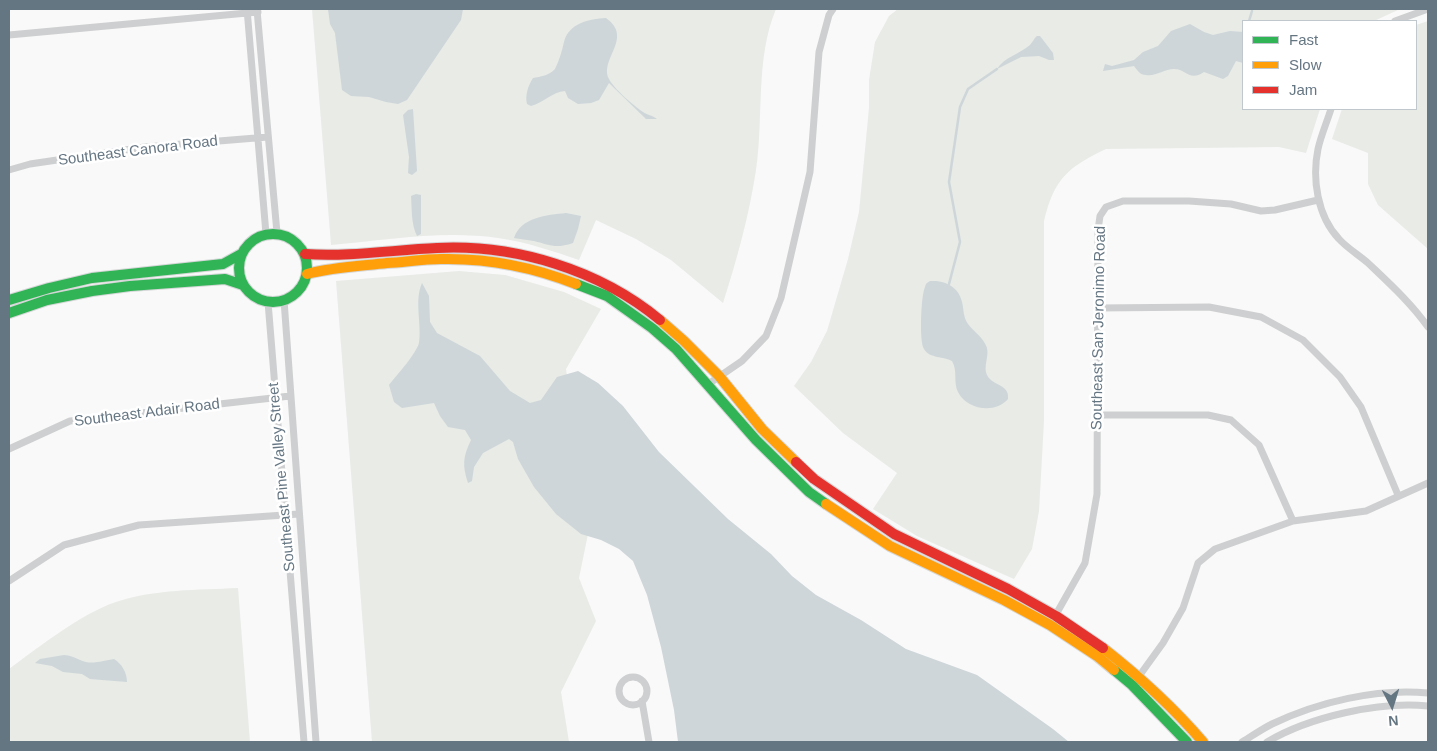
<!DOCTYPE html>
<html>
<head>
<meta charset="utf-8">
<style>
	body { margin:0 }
	#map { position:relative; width:1437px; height:751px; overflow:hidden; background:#f9f9f9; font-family:Arial,sans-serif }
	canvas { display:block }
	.frame { position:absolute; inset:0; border:10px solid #657683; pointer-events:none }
	.legend { position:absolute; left:1242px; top:20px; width:175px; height:90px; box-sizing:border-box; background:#fff; border:1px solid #c1c8cd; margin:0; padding:6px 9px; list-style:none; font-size:15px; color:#657683 }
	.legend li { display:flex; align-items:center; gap:10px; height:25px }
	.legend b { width:25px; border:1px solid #c1c8cd }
	.north { position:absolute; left:1367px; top:681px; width:50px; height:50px; -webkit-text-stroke:4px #fff; paint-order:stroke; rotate:175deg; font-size:14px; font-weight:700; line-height:20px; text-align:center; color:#657683 }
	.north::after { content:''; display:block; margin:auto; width:18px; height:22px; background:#657683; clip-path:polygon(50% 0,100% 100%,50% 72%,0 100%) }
</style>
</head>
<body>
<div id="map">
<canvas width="1437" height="751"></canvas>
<div class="frame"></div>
<ul class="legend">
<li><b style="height:6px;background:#30b455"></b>Fast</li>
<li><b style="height:6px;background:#ff9f0a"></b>Slow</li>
<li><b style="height:6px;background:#e5322d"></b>Jam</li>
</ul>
<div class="north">N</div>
</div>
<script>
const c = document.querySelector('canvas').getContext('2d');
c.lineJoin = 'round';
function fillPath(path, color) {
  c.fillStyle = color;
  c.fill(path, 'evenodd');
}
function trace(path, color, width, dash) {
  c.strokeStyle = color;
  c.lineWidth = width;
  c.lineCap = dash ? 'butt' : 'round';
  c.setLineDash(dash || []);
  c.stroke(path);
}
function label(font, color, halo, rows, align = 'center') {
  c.font = font + ' Arial,sans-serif';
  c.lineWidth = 5;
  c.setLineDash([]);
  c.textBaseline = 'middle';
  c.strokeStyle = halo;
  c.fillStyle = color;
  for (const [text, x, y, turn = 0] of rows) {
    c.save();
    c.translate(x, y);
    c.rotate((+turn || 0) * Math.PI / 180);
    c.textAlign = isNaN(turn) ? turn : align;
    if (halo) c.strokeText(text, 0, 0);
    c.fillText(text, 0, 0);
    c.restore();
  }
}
fillPath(new Path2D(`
	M312,9H776C755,59 764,117 756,170C749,216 737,259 723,303L671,260L636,239L596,220L579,260C553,251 526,242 498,238C443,230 386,240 331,245Z
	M898,9H1400L1374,21H1243V109H1320L1306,153L1279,147L1106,149C1068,167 1054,179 1044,221V421L1039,511L1032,549L1014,579L917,536L873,509L897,473L843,433L794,386L811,362L827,331L848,259L859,212L869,108V80L875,42L889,16Z
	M1428,21V249L1378,205L1368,184V153L1332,139L1342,109H1416V25Z
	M459,271L505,275L564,292L601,309L566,369L588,534L579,578L596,621L561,692L569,742H372L336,281Z
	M238,588L250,742H9V669C39,647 82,613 116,602C155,589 198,590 238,588Z`), '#e8ebe6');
fillPath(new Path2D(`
	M328,9H463L461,20L407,100L398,104L386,102L369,97L351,96L342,90L335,33L330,24Z
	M606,18C634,38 599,59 609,79C613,88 634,106 643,112C647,115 652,115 657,119H646L609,83L599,100L591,103L578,104L568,98L565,91C552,92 543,103 531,106L527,104C525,95 528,86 533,78C540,77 550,75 555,69C559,61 562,51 564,42C569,23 589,19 606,18Z
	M1190,24L1204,32L1213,35L1230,31L1243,32V63L1236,61L1228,76L1223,79L1204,72C1189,82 1187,69 1174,69C1164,69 1155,77 1146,75C1140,75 1137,70 1134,66L1103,71L1105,64L1112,66L1134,60L1143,52L1158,46L1171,31Z
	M1037,36H1040L1053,53L1054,60H1049L1039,56L1021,57L997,69C1004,57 1020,54 1030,45C1033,42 1034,38 1037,36Z
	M413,109L417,171L412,175L408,173L409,157L403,115L408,110Z
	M416,194L421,195V234L417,236C411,224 412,209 411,196Z
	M566,213L581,216L578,229L573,243C555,249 550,245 534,241C527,240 520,239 514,238C521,217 547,215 566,213Z
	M930,281C945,280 959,287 962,302C964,310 963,317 968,324C974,332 984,338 987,348C989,357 983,367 987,375C992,386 1010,384 1008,399C995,414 967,410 958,392C953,382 958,371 952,361C944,356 930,359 924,349C919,342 921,295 925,287C926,283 927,283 930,281Z
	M422,283L429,296L430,322L437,333L480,356L510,391L530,403L541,400L557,377L578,371L598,383L623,406L659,452L728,519L771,554L792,576L816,595L861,620L906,649L977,675L1053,729L1069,742H678L674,710L661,647L647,595L633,561L619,549L601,540L581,534L556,514L534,487L518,459L513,442L509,439L483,453L474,467L472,481L468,483C462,465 463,457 471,440L465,430L448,427L440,416L434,403L402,408L394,402L389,385C397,375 416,354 419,343C422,324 414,301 422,283Z
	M64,655C75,656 78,660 86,662C95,664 106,660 114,659C122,664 127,673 127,682L90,679L82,674L63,672L52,666L35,663L40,659Z`), '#ced6d9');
trace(new Path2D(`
	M1249,21L1252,11
	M949,284L960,242L949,182L960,107L968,89L997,69`), '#ced6d9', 2.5);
const fast = new Path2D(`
	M239 268a34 34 0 1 1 68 0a34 34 0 1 1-68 0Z
	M576,284L607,296L652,328L676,349L756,440L809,492L826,504
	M9,300L49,288L92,278L223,264L241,254
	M9,313L47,300L92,291L130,286L225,279L243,285
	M1114,670L1132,685L1187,742`);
const slow = new Path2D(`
	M307,274C333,267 360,266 387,263C405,262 423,259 441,259C487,258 533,267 576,284
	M660,320L684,341L719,376L762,429L796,462
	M826,504L890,546L1004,600L1050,625L1097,656L1114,670
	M1103,648C1140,677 1173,707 1203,742`);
const jam = new Path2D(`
	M305,254C349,257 393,250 437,248C515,244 600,270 660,320
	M796,462L814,479L894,534L1008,589L1056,616L1103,648`);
trace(fast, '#d5d6d7', 12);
trace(slow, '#d5d6d7', 12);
trace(jam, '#d5d6d7', 12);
trace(new Path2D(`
	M247,9L266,234
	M257,10L277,233
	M1395,21L1428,9
	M9,35L258,12
	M1331,109C1327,122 1321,135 1318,149C1312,178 1317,216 1339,239C1347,248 1359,255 1368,263C1390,284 1411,303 1428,327
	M9,170L30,164L145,147L268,137
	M284,300L316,742
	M268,302L304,742
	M1097,308L1209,307L1261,317L1303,340L1340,377L1361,407L1398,495
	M707,385L742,361L766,336L781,298L810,172L819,52L829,15L833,9
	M1098,415H1208L1231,420L1259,445L1293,521
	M9,449L70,421L290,396
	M9,581L64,545L139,525L299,514
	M1050,625L1085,563L1097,494L1098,230L1100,216L1106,207L1123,201H1189L1231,204L1261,211L1275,210L1318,200
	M619 691a14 14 0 1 1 28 0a14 14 0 1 1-28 0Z
	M1137,679L1163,643L1183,608L1198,563L1215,549L1293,521L1366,511L1428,483
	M642,701L649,742
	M1242,742C1252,736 1262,729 1272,724C1318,702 1377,688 1428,693
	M1267,742C1309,717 1379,701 1428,706`), '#cecfd0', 7);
trace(fast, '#30b455', 10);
trace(slow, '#ff9f0a', 10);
trace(jam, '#e5322d', 10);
label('15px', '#657683', '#fff', [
	["Southeast Canora Road",138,151,-7],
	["Southeast San Jeronimo Road",1099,328,-89],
	["Southeast Adair Road",147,413,-7],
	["Southeast Pine Valley Street",282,477,-95]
]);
</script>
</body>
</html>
